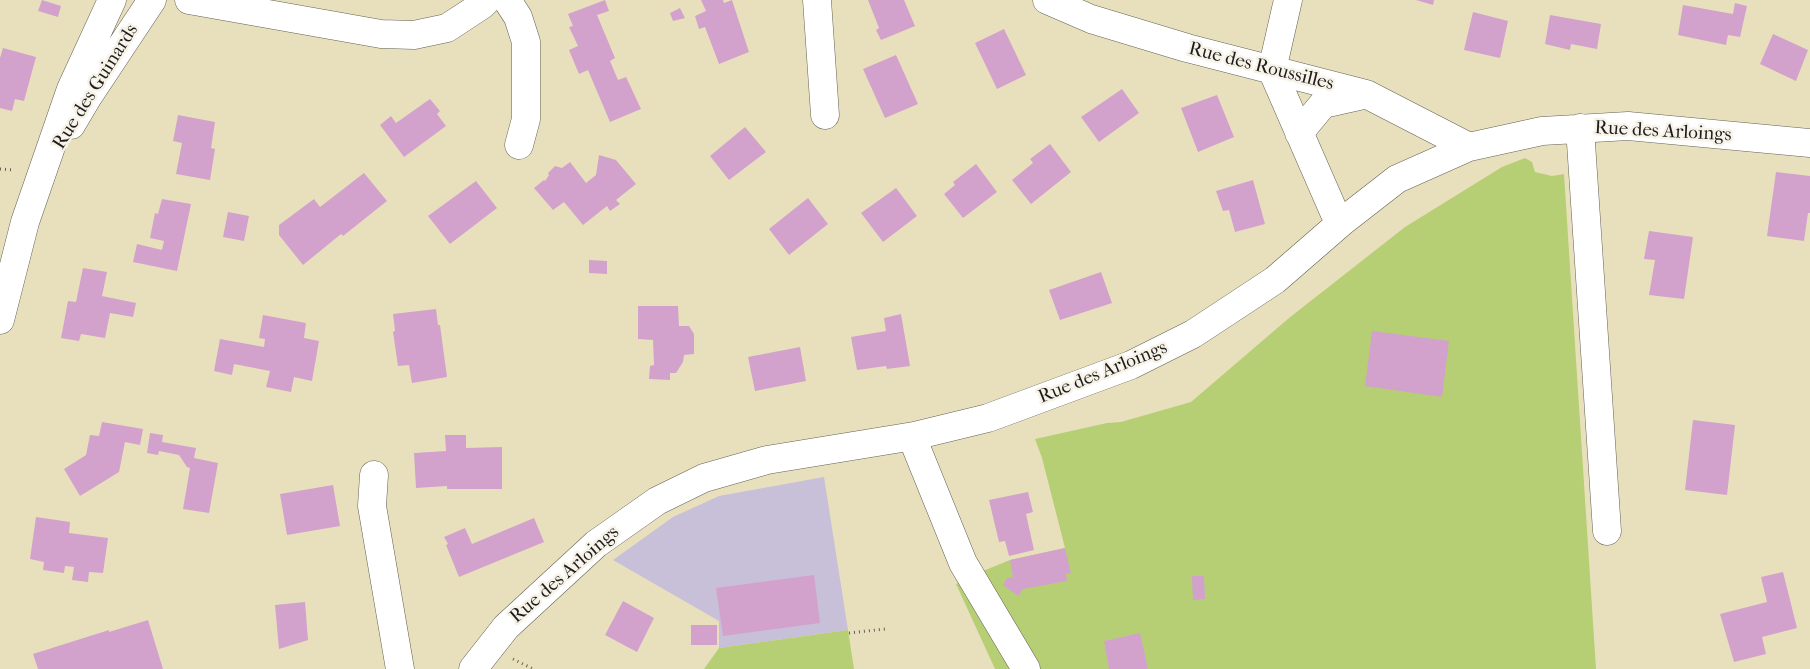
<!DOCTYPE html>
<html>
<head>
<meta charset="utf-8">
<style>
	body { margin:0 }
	canvas { display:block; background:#e8e0bc }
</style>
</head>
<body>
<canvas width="1810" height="669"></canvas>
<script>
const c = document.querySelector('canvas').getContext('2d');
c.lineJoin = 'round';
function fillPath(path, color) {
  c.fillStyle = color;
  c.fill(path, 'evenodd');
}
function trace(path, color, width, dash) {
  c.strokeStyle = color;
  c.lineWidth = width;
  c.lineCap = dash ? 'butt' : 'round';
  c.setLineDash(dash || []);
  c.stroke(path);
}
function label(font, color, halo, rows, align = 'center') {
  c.font = font + ' "IM FELL French Canon",serif';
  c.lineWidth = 5;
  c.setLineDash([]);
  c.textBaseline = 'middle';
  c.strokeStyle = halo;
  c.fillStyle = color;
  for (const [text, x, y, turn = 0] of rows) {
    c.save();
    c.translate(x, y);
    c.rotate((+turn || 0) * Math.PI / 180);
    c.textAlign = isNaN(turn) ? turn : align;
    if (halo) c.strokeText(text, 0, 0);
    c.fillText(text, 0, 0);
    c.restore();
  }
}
fillPath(new Path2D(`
	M824,477L848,630L719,648V621L613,560L673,517L719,496Z`), '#c8bfd8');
fillPath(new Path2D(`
	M1525,158L1532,162L1535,172L1552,176L1564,174L1596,669H995L956,584L983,571L1010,560L1065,548L1042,458L1035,439L1107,423L1121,422L1191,402L1289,318L1405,227L1502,167Z
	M848,630L854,669H704L719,648Z`), '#b7cf74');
fillPath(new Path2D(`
	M42,0L61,6L58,17L38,11Z
	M605,0L609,11L597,15L615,58L610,61L618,80L626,77L641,109L610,122L588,70L579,74L569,50L578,46L569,27L573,26L568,14Z
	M701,0H723L724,3L732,0L749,52L719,64L705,27L699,29L695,16L706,11Z
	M868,0H904L915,26L881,40L876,30L879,28Z
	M1416,0H1434L1433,5Z
	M1735,3L1747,6L1740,37L1728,35L1726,45L1678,35L1683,5L1733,14Z
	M680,8L685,18L673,21L670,13Z
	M1473,12L1508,21L1500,58L1464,50Z
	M1550,15L1601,24L1597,49L1571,44L1570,50L1545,44Z
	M1004,29L1026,75L997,89L975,43Z
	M1773,34L1808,50L1796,81L1760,64Z
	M3,48L36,57L24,101L15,99L12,111L0,108V58Z
	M896,55L918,104L885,118L863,69Z
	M1122,89L1139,113L1099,142L1081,117Z
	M1217,95L1234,137L1198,152L1181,108Z
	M430,99L440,111L437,114L446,126L404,157L380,125L391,116L396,123Z
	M178,115L215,122L211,148L215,149L210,180L176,174L182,143L173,141Z
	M745,127L766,152L729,180L710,156Z
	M1050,144L1071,172L1031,204L1012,180L1033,163L1030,159Z
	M599,155L616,160L636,184L616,200L620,204L610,211L607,206L583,225L564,202L553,210L534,188L544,180L545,181L549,175L548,173L555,166L562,168L570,162L586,183L596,175Z
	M976,164L997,192L963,218L944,194L955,185L953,182Z
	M1776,172L1810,176V213H1808L1804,241L1767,236Z
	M364,173L387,201L343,236L341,234L303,265L279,235V225L314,199L320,207Z
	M1253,180L1265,224L1235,232L1229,210L1223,211L1216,191Z
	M476,181L497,208L450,244L428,216Z
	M896,188L917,216L883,242L861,213Z
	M808,198L828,224L789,255L769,229Z
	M162,199L191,204L177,271L133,262L137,244L162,250L164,241L150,238L155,213L158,214Z
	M228,212L249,216L244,241L223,237Z
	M1649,231L1693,237L1684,299L1649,295L1655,260L1644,259Z
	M589,260L607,261V274L589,273Z
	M83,268L107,272L102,296L136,303L133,317L110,313L105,338L81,334L79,341L61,338L68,301L76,302Z
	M1101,272L1112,303L1060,320L1049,290Z
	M638,306H678L679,326H689L694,334V354L684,355L683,362L676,373H670V380L649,379L650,366L654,365L653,340L638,339Z
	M436,309L438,325H440L447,377L412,383L409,365L398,366L393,332L395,331L393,314Z
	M901,314L910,366L887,369L886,366L857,370L851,337L886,331L884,318Z
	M263,315L306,323L304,338L319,341L312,381L294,377L291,392L266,387L270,371L234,364L232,375L214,371L220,339L264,347L265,339L259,338Z
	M1372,331L1449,341L1442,397L1365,386Z
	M800,347L806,381L755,391L748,357Z
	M1693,420L1735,425L1727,495L1685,490Z
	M102,422L143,429L140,445L125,442L119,472L80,496L64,469L86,455L90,435L99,436Z
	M150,433L163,435L162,442L196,448L194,458L218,463L209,513L183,509L190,468L187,467L179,455L159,451L158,455L147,453Z
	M445,435H466V448L502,447V489H447V486L416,488L414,453L446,451Z
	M333,485L340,526L287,535L280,494Z
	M1028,492L1033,512L1026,514L1034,550L1009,556L1005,541L999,542L989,500Z
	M36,517L70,522L69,533L108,538L103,573L89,572L88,582L72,580L74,567L65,566L64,573L43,570L44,562L30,559Z
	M534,518L544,542L459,577L446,545L448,544L444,537L465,528L472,544Z
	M1065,548L1071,573L1066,574L1067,581L1023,589L1018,596L1003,585L1007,578L1013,577L1010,560Z
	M1783,572L1797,628L1762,637L1766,654L1734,662L1720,614L1767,602L1761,577Z
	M814,575L820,623L723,636L716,588Z
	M1192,576H1204L1205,599L1193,600Z
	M623,601L654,618L637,652L605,635Z
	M305,602L308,640L279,649L275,605Z
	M148,620L163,669H38L33,654L109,630V632Z
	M691,625H717V645H691Z
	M1140,633L1148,669H1109L1104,641Z`), '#d2a2cc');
const minor = new Path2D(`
	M189,0L381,34L414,35L447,28L482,5L487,0
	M507,0L518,17L526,42V119L519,145
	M817,0L825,115
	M1047,0L1091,19L1187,48L1366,94L1469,147
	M1272,70L1334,212L1343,221
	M1272,70L1288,0
	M71,125L87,98L152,0
	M1580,128L1607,531
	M1299,133L1323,104L1363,95
	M0,320L25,222L71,89L112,0
	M914,436L916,447L963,563L1026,669
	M374,475L372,506L400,669
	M473,669L506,627L596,544L657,501L704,478L767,460L914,436L988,418L1131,365L1193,334L1275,280L1343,221L1397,179L1469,147L1542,131L1628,126L1810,143`);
trace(minor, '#636154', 29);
trace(new Path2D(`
	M0,169L14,170
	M849,633L885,629
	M513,659L533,669`), '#636154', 3, [1, 4]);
trace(minor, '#fff', 28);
label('19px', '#1c1c1c', '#f7f3e8', [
	["Rue des Roussilles",1261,67,14],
	["Rue des Guinards",96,87,-58],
	["Rue des Arloings",1663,132,3],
	["Rue des Arloings",1103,373,-22],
	["Rue des Arloings",565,575,-41]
]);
</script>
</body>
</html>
